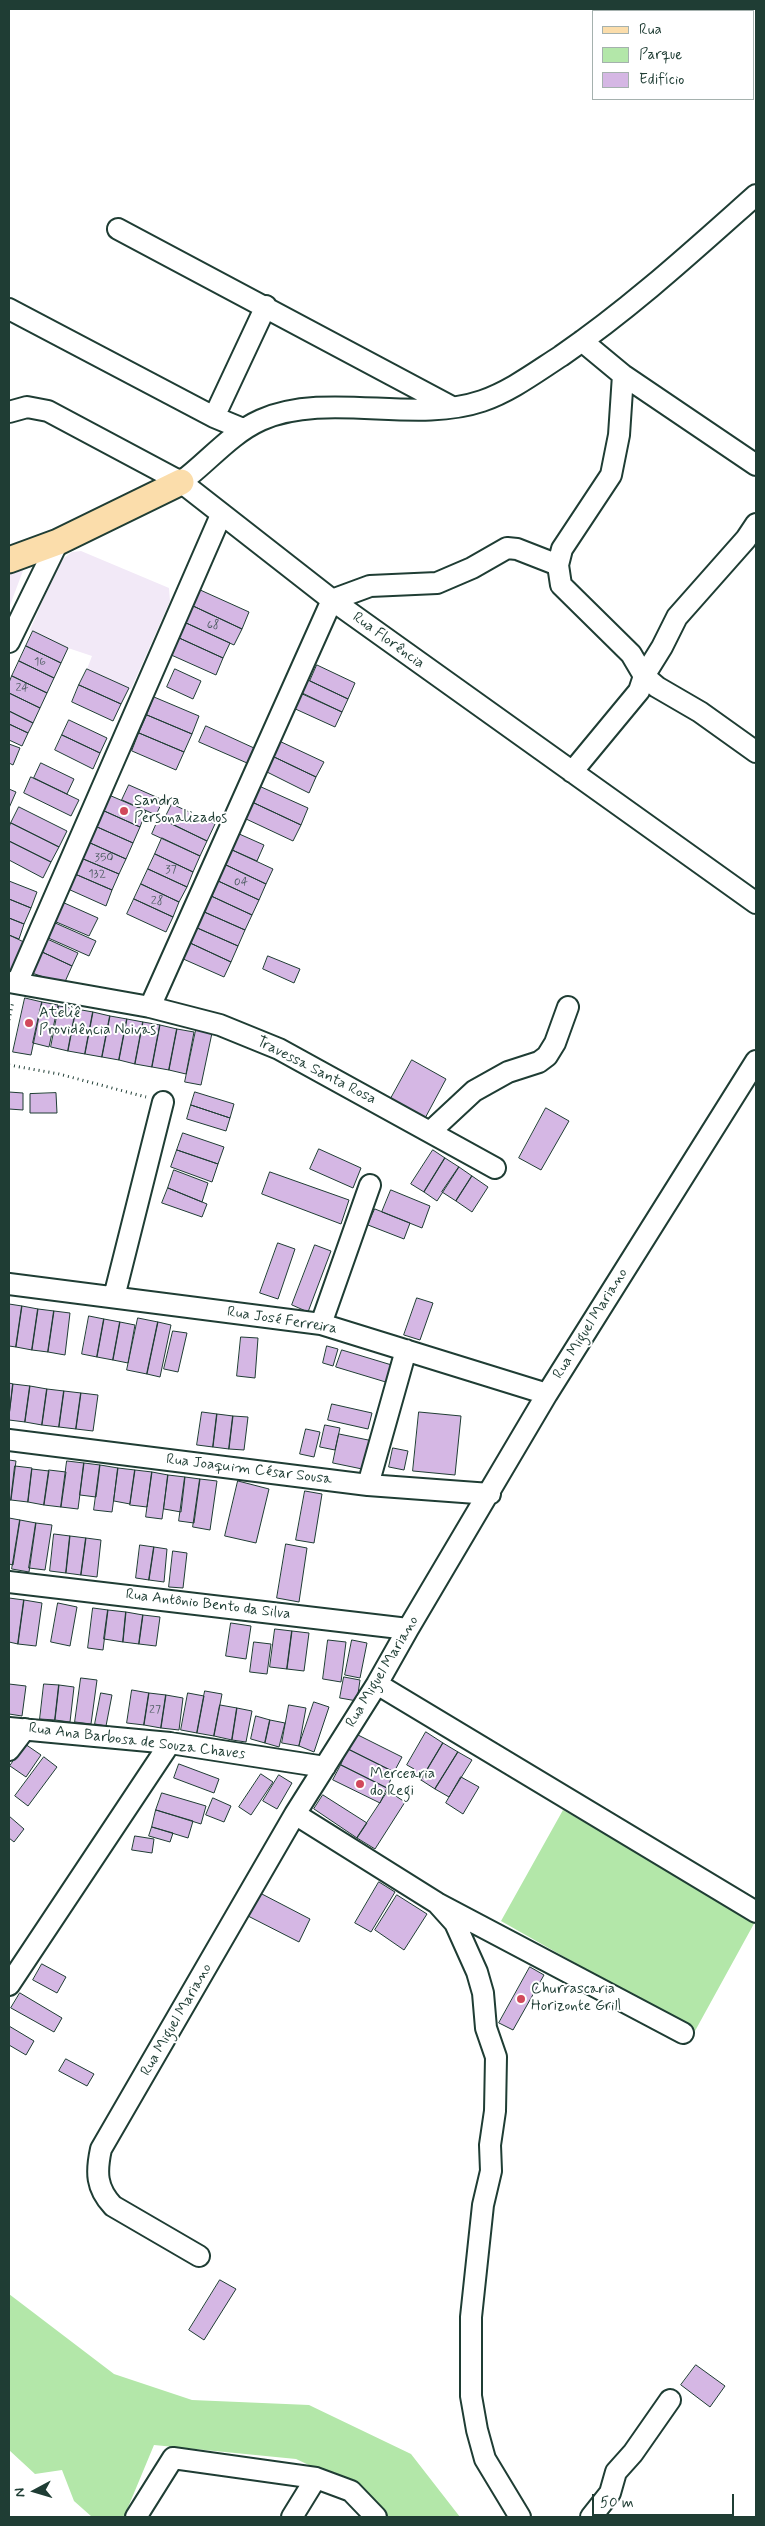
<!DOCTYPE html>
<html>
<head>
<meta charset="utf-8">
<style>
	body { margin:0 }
	#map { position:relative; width:765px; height:2526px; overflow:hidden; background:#fff; font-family:Mynerve,sans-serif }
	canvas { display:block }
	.frame { position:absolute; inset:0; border:10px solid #1f3d34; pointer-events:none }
	.legend { position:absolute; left:592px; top:10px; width:162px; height:90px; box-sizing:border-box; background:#fff; border:1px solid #a5b1ae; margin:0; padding:6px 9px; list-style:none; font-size:15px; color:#1f3d34 }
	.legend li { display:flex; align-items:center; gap:10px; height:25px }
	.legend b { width:25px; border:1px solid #a5b1ae }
	.north { position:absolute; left:10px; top:2466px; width:50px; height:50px; -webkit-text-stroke:4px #fff; paint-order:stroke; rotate:264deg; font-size:14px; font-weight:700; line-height:20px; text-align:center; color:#1f3d34 }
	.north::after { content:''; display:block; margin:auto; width:18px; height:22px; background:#1f3d34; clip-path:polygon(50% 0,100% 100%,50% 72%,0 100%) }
	.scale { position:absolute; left:592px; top:2494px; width:142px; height:22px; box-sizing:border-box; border:2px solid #1f3d34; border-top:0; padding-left:6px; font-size:15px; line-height:18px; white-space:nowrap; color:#1f3d34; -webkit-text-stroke:4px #fff; paint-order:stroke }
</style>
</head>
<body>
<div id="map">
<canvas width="765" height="2526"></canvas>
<div class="frame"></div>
<ul class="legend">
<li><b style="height:6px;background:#fbddab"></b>Rua</li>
<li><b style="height:14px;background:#b3e7a9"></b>Parque</li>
<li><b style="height:14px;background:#d5b7e4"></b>Edifício</li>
</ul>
<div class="north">N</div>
<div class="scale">50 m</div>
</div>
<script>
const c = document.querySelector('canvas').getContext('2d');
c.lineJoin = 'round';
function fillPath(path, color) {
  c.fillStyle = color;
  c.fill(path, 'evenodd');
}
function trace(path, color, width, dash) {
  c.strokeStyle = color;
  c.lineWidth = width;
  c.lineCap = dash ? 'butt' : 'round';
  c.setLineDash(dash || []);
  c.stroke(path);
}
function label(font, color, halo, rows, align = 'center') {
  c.font = font + ' Mynerve,sans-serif';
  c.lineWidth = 4;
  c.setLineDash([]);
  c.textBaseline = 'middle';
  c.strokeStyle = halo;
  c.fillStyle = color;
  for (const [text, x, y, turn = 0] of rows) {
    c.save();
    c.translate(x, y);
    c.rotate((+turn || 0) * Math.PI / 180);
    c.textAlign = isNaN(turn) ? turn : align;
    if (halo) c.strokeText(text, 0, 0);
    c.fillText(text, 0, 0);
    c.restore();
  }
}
fillPath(new Path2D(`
	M81,551L169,588L170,601L131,689L87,669L92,656L68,648L30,630L60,561L72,552Z
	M30,552L9,608V561Z`), '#f2e9f7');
fillPath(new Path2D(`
	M563,1810L756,1920L695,2031L501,1921Z
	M9,2294L114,2374L192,2400L309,2405L411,2454L460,2517H388L367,2492L296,2459L154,2445L124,2517H92L74,2501L62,2470L35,2474L9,2450Z`), '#b3e7a9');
const building = new Path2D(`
	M198,589L249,612L242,629L191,605Z
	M191,605L242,629L234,645L184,622Z
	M184,622L230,643L223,658L177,637Z
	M33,631L68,648L61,663L26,646Z
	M177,637L223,658L216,675L169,654Z
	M26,646L61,663L54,678L19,661Z
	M19,661L54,678L47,693L12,676Z
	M317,665L355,683L348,699L310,681Z
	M87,669L129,688L121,704L79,685Z
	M175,669L201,681L193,699L167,687Z
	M12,676L47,693L40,708L9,693V683Z
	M306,679L348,699L342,712L300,692Z
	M79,685L121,704L113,721L72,702Z
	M298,692L342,712L335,727L291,707Z
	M9,693L40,708L33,723L9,711Z
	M154,697L199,716L192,734L147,715Z
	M9,711L33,723L28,733L9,724Z
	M147,715L192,734L184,752L139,733Z
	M69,720L107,738L100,753L62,735Z
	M9,724L28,733L22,746L9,740Z
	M206,726L254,748L247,763L199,742Z
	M139,733L184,752L176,770L132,751Z
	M62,735L100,753L93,769L55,750Z
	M277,740L324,762L316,777L270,755Z
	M9,744L20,748L13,765L9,763Z
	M270,755L316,777L309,793L263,770Z
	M41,763L74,779L67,794L34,778Z
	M31,777L79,800L71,816L24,793Z
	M129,785L163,800L156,815L122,800Z
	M259,786L308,808L301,825L252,802Z
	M9,789L16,792L9,808Z
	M109,795L146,811L140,827L102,810Z
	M252,802L301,825L293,841L244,818Z
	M172,804L215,824L207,841L164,820Z
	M19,807L67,831L59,847L11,823Z
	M102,810L140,827L133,843L95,826Z
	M159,818L207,841L200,856L152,834Z
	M11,823L59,847L51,862L9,841V828Z
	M95,826L133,843L126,859L88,842Z
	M237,833L264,845L257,861L230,849Z
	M162,838L200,856L193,872L155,854Z
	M9,841L51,862L43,878L9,860Z
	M88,842L126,859L119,874L81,858Z
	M230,849L273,869L266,884L224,864Z
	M155,854L193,872L187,887L148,869Z
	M81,858L119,874L112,890L75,874Z
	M224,864L266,884L259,900L216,880Z
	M148,869L187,887L179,902L141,884Z
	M75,874L112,890L106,906L68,889Z
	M216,880L259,900L252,915L209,895Z
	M9,881L37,892L31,908L9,899Z
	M141,884L179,902L173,917L134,899Z
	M209,895L252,915L245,930L202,911Z
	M9,899L31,908L24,924L9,918Z
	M134,899L173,917L166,932L127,914Z
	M62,902L98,918L89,936L54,921Z
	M202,911L245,930L238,946L195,927Z
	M9,918L24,924L19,939L9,935Z
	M53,922L96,941L89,956L46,937Z
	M195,927L238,946L231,962L188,942Z
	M9,935L26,943L12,976H9Z
	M45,938L78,953L72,966L40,951Z
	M188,942L231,962L224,977L181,958Z
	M40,951L72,966L64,984L29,972Z
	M268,956L300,969L294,983L263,969Z
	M25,998L42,1002L31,1055L13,1052Z
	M42,1002L58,1005L49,1047L33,1043Z
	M59,1006L76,1009L68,1051L51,1047Z
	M76,1009L93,1012L85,1054L68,1051Z
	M93,1012L110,1016L102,1057L85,1054Z
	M110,1016L127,1019L119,1060L102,1057Z
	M127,1019L143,1022L135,1064L119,1060Z
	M143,1022L160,1025L152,1067L135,1064Z
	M160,1025L177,1029L169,1070L152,1067Z
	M177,1029L194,1032L186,1074L169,1070Z
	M196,1030L212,1033L201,1085L185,1082Z
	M412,1060L446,1079L423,1122L389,1102Z
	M9,1092L23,1093V1110L9,1109Z
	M195,1092L234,1104L230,1118L191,1105Z
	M56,1093L57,1113H30V1094Z
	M191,1105L230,1118L226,1131L187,1119Z
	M546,1108L569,1121L541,1170L519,1158Z
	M183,1133L224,1147L218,1164L177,1150Z
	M319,1149L361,1168L353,1188L310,1169Z
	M177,1150L218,1164L212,1182L171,1167Z
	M433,1150L445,1158L424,1192L411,1184Z
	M445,1158L459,1167L437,1201L424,1192Z
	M459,1167L472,1176L456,1201L442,1192Z
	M174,1170L208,1183L202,1202L168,1188Z
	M270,1172L349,1200L341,1224L262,1194Z
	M472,1176L488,1187L472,1212L456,1201Z
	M168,1188L207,1204L202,1217L162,1203Z
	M391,1190L430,1206L422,1228L382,1212Z
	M375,1209L410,1223L404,1239L368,1225Z
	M278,1243L295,1249L278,1299L260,1293Z
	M315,1245L331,1251L308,1312L292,1305Z
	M417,1298L433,1303L420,1340L404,1335Z
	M9,1304L22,1306L16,1347L9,1346Z
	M22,1306L38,1309L32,1350L16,1347Z
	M38,1309L54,1311L48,1352L32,1350Z
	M54,1311L70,1313L65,1355L48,1352Z
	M89,1316L104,1319L97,1357L82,1354Z
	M138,1318L158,1322L147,1374L127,1370Z
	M104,1319L120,1322L113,1360L97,1357Z
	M120,1322L135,1325L128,1363L113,1360Z
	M158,1322L171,1325L160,1377L147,1374Z
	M173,1331L187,1333L178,1372L164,1369Z
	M241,1337L258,1338L255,1378L237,1376Z
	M327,1346L338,1349L333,1366L323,1363Z
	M342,1350L395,1366L389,1383L336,1367Z
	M9,1383L13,1384L9,1416Z
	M13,1384L30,1386L25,1422L9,1420Z
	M30,1386L47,1389L42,1425L25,1422Z
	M47,1389L64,1391L59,1427L42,1425Z
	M64,1391L81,1393L76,1429L59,1427Z
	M81,1393L98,1395L93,1431L76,1429Z
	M332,1404L372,1413L368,1429L328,1420Z
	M202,1412L217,1414L213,1447L197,1445Z
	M419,1412L461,1416L455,1475L413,1471Z
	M217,1414L233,1416L229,1449L213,1447Z
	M233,1416L248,1417L244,1450L229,1449Z
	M325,1425L340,1428L335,1450L320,1447Z
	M306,1429L320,1432L314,1457L300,1454Z
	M339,1434L373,1441L367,1470L333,1463Z
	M393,1448L408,1451L404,1470L389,1467Z
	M9,1460L16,1461L11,1500H9Z
	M67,1461L84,1463L78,1509L61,1507Z
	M84,1463L100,1465L96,1497L80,1495Z
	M100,1465L118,1468L112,1512L94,1510Z
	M15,1466L32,1468L28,1502L11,1500Z
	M118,1468L135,1470L130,1504L114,1501Z
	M32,1469L49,1471L44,1505L28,1502Z
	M49,1470L66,1472L61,1507L44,1505Z
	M135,1470L152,1472L147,1507L130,1505Z
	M152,1472L168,1475L162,1519L146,1517Z
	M168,1475L185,1477L181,1512L164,1509Z
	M185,1477L200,1479L194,1523L179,1521Z
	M200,1479L217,1481L210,1530L193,1527Z
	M238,1481L269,1489L256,1543L225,1536Z
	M305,1491L322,1494L314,1543L296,1540Z
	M9,1518L20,1520L13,1565L9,1564Z
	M20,1520L36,1523L29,1572L12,1569Z
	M36,1523L52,1525L45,1570L29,1568Z
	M54,1534L70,1536L66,1573L50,1571Z
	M70,1536L86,1538L81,1575L66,1573Z
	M86,1538L101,1540L97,1577L81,1575Z
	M286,1544L307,1548L299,1602L277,1598Z
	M140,1545L154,1547L149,1580L136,1578Z
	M154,1547L167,1549L164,1582L149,1580Z
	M173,1551L187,1553L183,1588L169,1587Z
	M9,1598L24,1600L18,1644L9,1642Z
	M24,1600L42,1603L36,1646L18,1644Z
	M58,1603L77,1607L70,1646L51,1642Z
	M93,1608L108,1610L103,1650L88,1648Z
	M108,1610L126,1612L123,1642L104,1639Z
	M126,1612L143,1615L139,1644L123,1642Z
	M143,1615L160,1617L156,1646L139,1644Z
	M231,1623L251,1626L246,1659L226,1656Z
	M275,1629L292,1631L287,1669L270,1667Z
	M292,1631L309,1633L304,1671L287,1669Z
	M328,1640L346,1642L341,1682L323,1679Z
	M352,1640L367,1643L360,1678L345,1675Z
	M254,1642L271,1644L267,1674L250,1672Z
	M344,1677L360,1680L357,1701L340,1698Z
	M81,1678L97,1680L91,1724L75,1722Z
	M9,1684L26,1686L22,1716L9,1714Z
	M44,1684L59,1685L55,1720L40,1719Z
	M59,1685L74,1687L70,1722L55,1720Z
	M132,1690L149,1693L144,1725L127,1723Z
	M205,1691L222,1694L214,1736L197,1733Z
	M101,1693L112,1695L106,1726L95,1724Z
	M149,1693L166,1695L161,1728L144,1725Z
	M188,1693L204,1696L197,1733L181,1730Z
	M166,1695L183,1698L179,1730L161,1728Z
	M314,1702L329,1707L314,1752L299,1746Z
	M220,1705L237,1708L232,1740L214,1736Z
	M289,1705L306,1708L299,1746L282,1743Z
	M237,1708L252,1711L246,1742L232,1740Z
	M256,1716L270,1720L265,1743L251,1739Z
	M270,1720L285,1723L279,1747L265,1743Z
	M426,1732L443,1743L421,1780L411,1774L414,1769L407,1765Z
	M356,1734L402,1757L394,1772L348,1749Z
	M443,1743L458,1752L435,1789L421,1780Z
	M25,1744L41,1755L26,1777L10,1766Z
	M348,1749L394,1772L387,1788L341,1765Z
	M458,1752L472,1760L449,1797L435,1789Z
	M44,1757L57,1767L28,1806L15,1796Z
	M179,1764L219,1779L214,1793L174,1778Z
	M341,1765L387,1788L380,1803L333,1780Z
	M261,1774L273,1782L251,1815L239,1807Z
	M279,1775L292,1783L277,1809L263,1801Z
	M461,1777L479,1787L463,1814L446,1803Z
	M388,1791L405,1802L375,1849L357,1838Z
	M162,1793L206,1806L201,1824L156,1810Z
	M323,1795L367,1823L357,1838L314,1809Z
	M213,1798L231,1806L224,1822L206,1815Z
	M156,1810L193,1821L188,1838L152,1827Z
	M9,1816L24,1829L14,1842L9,1838Z
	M152,1827L173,1833L170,1842L149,1836Z
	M135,1836L154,1839L152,1853L132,1850Z
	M379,1882L395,1892L371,1932L355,1923Z
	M260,1893L310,1919L299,1942L248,1916Z
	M397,1895L427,1914L404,1950L375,1930Z
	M42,1964L66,1977L57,1993L33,1980Z
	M530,1967L544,1975L513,2030L499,2023Z
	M20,1993L62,2018L54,2032L11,2008Z
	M9,2026L34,2041L26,2055L9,2045Z
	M66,2059L94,2074L87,2086L59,2071Z
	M220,2280L236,2289L204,2340L189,2330Z
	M696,2365L725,2386L710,2407L681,2385Z`);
fillPath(building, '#d5b7e4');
trace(building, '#1f3d34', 1);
const minor = new Path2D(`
	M118,229L452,407
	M9,309L214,417L243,429
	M582,341L623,375L756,465
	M9,412L27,407L48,411L181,482L332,600L756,903
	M214,417L266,306
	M181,482C208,462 230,434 261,420C327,391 414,424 482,401C511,391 536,372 561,356C631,308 693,251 756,195
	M756,524L746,539L677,617L662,647L644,676L657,687L700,712L756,752
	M9,642L58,542
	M572,772L639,691L644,676L631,654L561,585L558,565L562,549L611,475L619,435L623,375
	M9,982L150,1007L220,1025L279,1049L495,1168
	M17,983L221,515
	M150,1007L332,600L370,586L437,583L472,568L507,548L517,549L558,565
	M431,1131L474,1091L508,1072L539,1062L547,1056L555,1043L568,1007
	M9,1284L321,1324L547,1394
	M114,1297L163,1102
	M321,1324L370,1185
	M9,1440L368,1485L490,1494
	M368,1485L406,1350
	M9,1582L408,1629
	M377,1684L756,1912
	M9,1728L170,1743L325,1767
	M9,1750L25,1729
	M295,1814L437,1903L683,2033
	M437,1903L455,1923L477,1972L483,1993L486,2028L496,2057L495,2111L490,2145L491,2171L483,2205L471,2317V2396L477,2430L485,2459L520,2517
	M9,1985L170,1743
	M199,2256L113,2206C96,2188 96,2172 101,2149L295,1814L377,1684L408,1629L547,1394L756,1061
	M136,2517L173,2458L316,2478L351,2491L376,2517
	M292,2517L316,2478
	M591,2517L610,2493L616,2472L633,2453L670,2400`);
const major = new Path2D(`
	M9,560L58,542L181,482`);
trace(minor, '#1f3d34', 24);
trace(major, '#1f3d34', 29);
trace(new Path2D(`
	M9,1020L13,1001
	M9,1065L59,1074L146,1097`), '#1f3d34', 3, [1, 4]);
trace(minor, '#fff', 20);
trace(major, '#fbddab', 25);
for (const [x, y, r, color] of [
	[124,811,5,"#d1495b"],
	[29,1023,5,"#d1495b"],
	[360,1784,5,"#d1495b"],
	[521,1999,5,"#d1495b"]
]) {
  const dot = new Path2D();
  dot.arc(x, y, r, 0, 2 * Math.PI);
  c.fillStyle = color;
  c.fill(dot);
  trace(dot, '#fff', 2);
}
label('12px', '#4c5c60', null, [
	["68",213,625],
	["16",40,662],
	["24",22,688],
	["350",104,858],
	["37",171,870],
	["132",97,874],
	["04",241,882],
	["28",157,901],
	["27",155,1710]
]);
label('15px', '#1f3d34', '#fff', [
	["Rua Florência",388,641,36],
	["Travessa Santa Rosa",316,1071,27],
	["Rua José Ferreira",282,1321,9],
	["Rua Miguel Mariano",591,1324,-58],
	["Rua Joaquim César Sousa",249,1470,7],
	["Rua Antônio Bento da Silva",208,1605,7],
	["Rua Miguel Mariano",383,1672,-59],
	["Rua Ana Barbosa de Souza Chaves",137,1742,7],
	["Rua Miguel Mariano",177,2020,-60]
]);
label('15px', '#1f3d34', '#fff', [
	["Sandra",134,802],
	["Personalizados",134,819],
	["Ateliê",39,1014],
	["Providência Noivas",39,1031],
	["Mercearia",370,1775],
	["do Regi",370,1792],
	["Churrascaria",531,1990],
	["Horizonte Grill",531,2007]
], 'left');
</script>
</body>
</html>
